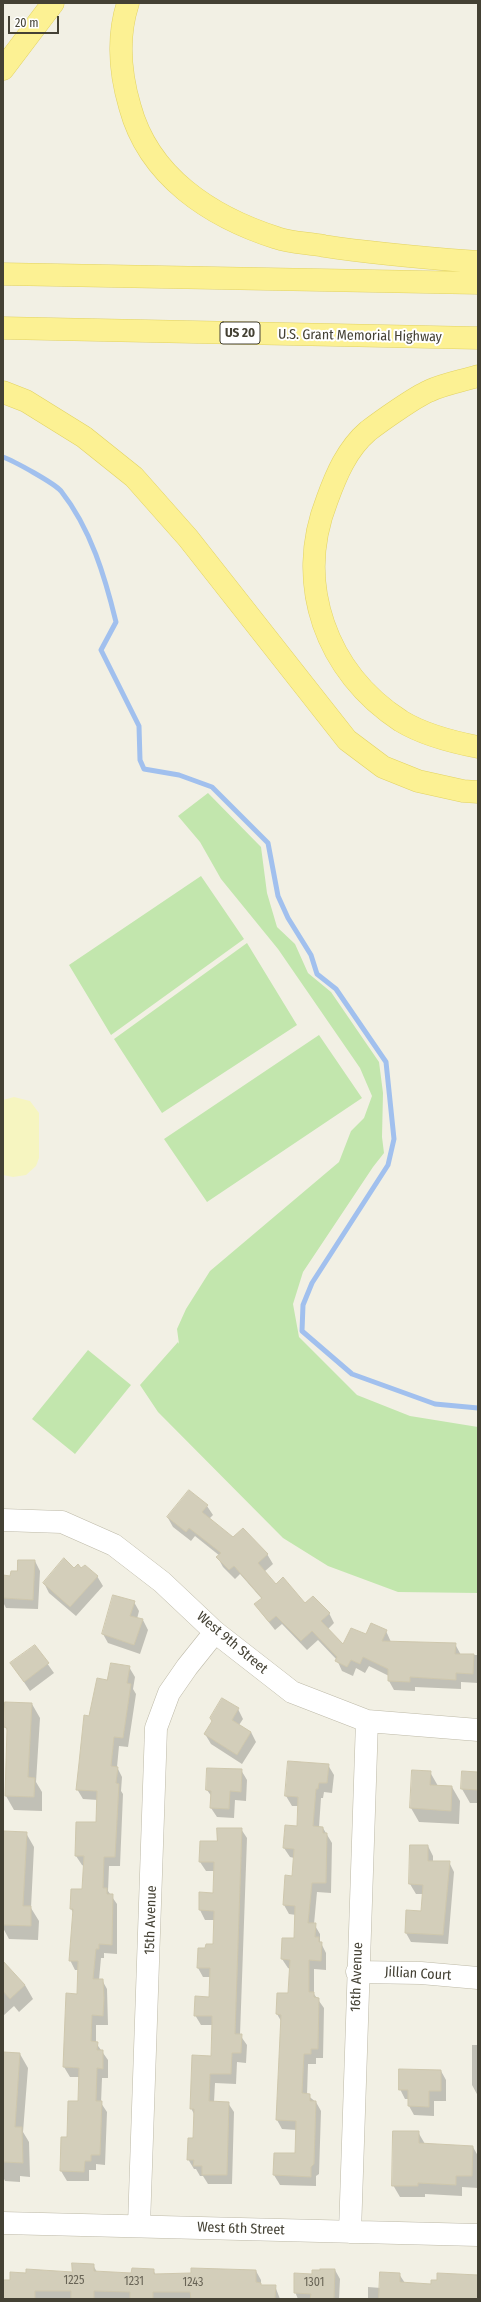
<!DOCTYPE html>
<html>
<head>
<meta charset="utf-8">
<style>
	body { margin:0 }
	#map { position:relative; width:481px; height:2302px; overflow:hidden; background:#f2f0e4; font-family:"Fira Sans Condensed",sans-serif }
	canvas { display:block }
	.frame { position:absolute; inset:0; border:4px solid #444134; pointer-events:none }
	.scale { position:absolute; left:8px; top:16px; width:51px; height:18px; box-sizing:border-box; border:2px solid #444134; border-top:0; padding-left:5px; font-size:12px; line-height:14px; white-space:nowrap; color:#444134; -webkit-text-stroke:3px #fff; paint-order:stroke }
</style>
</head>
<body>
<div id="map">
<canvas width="481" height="2302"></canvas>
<div class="frame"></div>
<div class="scale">20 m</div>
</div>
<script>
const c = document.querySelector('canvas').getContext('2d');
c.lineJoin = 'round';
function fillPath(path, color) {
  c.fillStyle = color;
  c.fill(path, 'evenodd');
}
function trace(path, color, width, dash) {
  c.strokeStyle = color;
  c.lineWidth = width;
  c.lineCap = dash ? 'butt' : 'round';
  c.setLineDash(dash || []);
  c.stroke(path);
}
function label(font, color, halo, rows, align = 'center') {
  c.font = font + ' "Fira Sans Condensed",sans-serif';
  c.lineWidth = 4;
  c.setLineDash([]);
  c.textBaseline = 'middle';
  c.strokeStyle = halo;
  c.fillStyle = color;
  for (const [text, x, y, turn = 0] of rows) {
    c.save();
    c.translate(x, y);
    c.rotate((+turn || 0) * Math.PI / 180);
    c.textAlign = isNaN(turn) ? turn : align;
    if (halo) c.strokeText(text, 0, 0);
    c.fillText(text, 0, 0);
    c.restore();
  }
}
fillPath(new Path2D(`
	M208,793L261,847L267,893L277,927L295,944L308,973L331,992L379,1062L383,1093L382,1137L384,1153L373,1167L303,1272L293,1304L299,1337L357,1395L410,1416L478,1427V1593L398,1592L328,1566L283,1538L158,1412L140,1385L178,1342L179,1344L177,1329L186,1309L210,1271L339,1162L351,1131L364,1118L372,1096L360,1068L278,949L221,879L200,842L178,816Z
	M201,876L244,939L111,1035L69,965Z
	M247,943L297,1025L162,1113L114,1039Z
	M319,1035L362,1098L207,1202L164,1139Z
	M88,1350L131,1385L75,1454L32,1419Z`), '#c2e6ad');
fillPath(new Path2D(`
	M14,1097L30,1101L39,1113V1158L36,1166L26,1175L13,1177L3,1175V1100Z`), '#f6f5c0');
fillPath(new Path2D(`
	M207,1506L213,1515L209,1519L233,1539L267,1554L273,1564L264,1572L276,1585L305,1604L329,1613L334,1623L328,1629L344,1646L366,1636L386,1631L391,1642L455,1644L461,1655H478V1683L461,1682V1689L415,1687V1691L394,1690L389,1681V1676L369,1666L365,1673L356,1668L353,1676L342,1671L337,1660L318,1640L307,1650L282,1624L275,1630L255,1605L262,1599L240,1574L235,1579L223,1567L218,1558L220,1556L195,1536L191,1541L173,1527L168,1518Z
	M35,1561L40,1571L38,1609L6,1608L3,1602V1576L11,1577Z
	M81,1569L97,1576L103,1586L76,1616L49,1593L44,1583L74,1570Z
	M134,1602L139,1611L137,1619L143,1620L148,1630L140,1654L108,1643L103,1634Z
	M35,1646L54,1673L30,1691L11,1663Z
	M129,1667L135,1677L133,1689L136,1694L128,1747L119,1746L117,1767L122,1777L121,1791L123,1794L120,1866H109L108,1891L117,1904V1954L104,1953V1958H101L99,1980H102L107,1989L108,2025H96V2043L108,2060V2078H102L101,2103L107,2112L105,2165L96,2164V2170H89V2181H67L61,2171L62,2138H68L79,2102L80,2077H70L64,2067L67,1994L78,1995L79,1970H75L70,1960L74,1914L71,1909L72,1890H83L84,1866L82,1865L76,1856L96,1824L98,1800L83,1799L77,1789L90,1717L108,1681Z
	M32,1704L40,1718L36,1782L42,1792V1811L14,1810L6,1796L8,1732L5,1727Z
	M238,1709L243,1719L239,1725L251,1732L256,1742L242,1764L211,1744L205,1734Z
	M328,1765L334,1775L332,1793L324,1792L323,1798H321L319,1827L323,1828L332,1843L331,1893L317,1892L314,1924L320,1934V1941L326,1953V1970L314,1969V1994L324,2008L323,2058H316V2064H308L307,2095L316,2102L321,2111L319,2174L316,2176V2186L280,2185L274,2175L275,2154H296L297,2130L282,2129L277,2120L281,2021L277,2014L289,1994L290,1969L288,1968L282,1959L295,1939L296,1915L289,1914L284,1905L293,1877L294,1858L290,1857L284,1848L297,1827L299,1806H292L286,1796Z
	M241,1770L247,1780L246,1801L235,1800L234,1818L217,1817L211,1808L212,1797L207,1790Z
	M413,1771L430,1772L438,1786L452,1787L460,1801L459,1824L419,1822L411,1808Z
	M478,1773V1803H470L462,1789Z
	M241,1829L247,1838L240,2035L247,2045L246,2063L237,2062L236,2084L215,2083L214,2102L228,2103L234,2112L232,2184H208L203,2176H200L196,2169H194L188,2159L194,2139V2114L191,2108L212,2057L213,2025H201L195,2015L210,1998L211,1977H203L198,1968L206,1949L214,1945L215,1920H205L200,1910V1894H214L215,1871H206L200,1862L217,1843Z
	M3,1832L26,1833L34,1847L31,1908L39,1921L38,1940L9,1939L3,1928Z
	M411,1846H428L433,1856V1862H449L454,1872L448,1944L411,1942L406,1933L422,1912L423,1894H416L410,1884Z
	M3,1965L25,1985L33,1999L19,2012L14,2006L3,2016Z
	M472,2045H478V2096L472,2085Z
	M3,2053L20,2054L28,2068L23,2132L29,2142L30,2177L20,2176V2182L5,2181L3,2177Z
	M441,2071L446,2080V2101H434V2116L414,2115L409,2106V2099H405L400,2089Z
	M418,2132L425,2144L473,2147L478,2156V2188L462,2187V2196L425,2194V2197H400L393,2185Z
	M93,2265L97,2272L132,2274L153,2270L156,2275L256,2271L261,2280V2285L275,2286L280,2299H3V2281L73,2273Z
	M335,2270L340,2279L339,2299H298L295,2292L313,2275Z
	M399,2274L405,2283L432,2285L438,2281V2274L478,2276V2299H368V2287L381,2288Z`), '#0003');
trace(new Path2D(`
	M3,457C14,461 54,483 61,491C91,529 105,577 116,622L101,650L139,726L140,760L144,769L179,775L212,787L268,843L278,896L288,918L311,955L317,974L336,989L386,1062L394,1139L388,1165L312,1283L303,1305L302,1331L352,1374L435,1404L478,1408`), '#a1c0ee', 5);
const building = new Path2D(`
	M189,1490L208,1505L202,1512L233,1537L243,1528L268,1554L258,1563L276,1584L283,1577L305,1603L313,1596L330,1613L321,1621L343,1644L351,1628L366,1634L371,1623L387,1630L382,1641L456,1643L455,1654H474L473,1674L456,1673V1680L410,1677V1682L388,1681V1669L363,1657L360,1664L351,1660L347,1667L335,1661L337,1657L312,1631L301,1641L276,1616L269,1622L254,1604L262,1598L234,1566L229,1570L216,1557L221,1553L189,1528L186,1532L167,1517Z
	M64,1558L74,1568L78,1564L81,1568L85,1565L98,1576L70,1607L43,1583Z
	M18,1560H35L33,1600L3,1598V1575L10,1576L11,1571H17Z
	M113,1595L135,1601L130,1616L143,1619L134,1645L102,1634Z
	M35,1645L49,1663L24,1682L10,1663Z
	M111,1663L130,1666L127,1683L131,1684L123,1738L114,1737L111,1766L118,1767L116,1783L119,1784L115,1857H104L103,1888H107V1894H113L112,1945L99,1944V1949H96L93,1979H103L104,1998L103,2016L92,2015L91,2041L98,2042L97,2050H103V2069L97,2068L96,2101H102L100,2155H91V2161H85L84,2172L60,2171L61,2137H67L68,2101H78L79,2068L63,2067L66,1993L77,1994L78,1961H69L73,1909H70L71,1889H82L84,1856H75L76,1822H96L97,1791L76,1790L79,1763L84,1715L89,1716L97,1678L107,1680Z
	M222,1698L239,1708L232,1720L251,1732L237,1755L204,1734L212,1721L210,1718Z
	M5,1702L32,1703L28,1777L35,1778L34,1797L5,1796L7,1728L4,1727Z
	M288,1761L329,1764L327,1783H319L318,1789H316L313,1826L323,1827V1833H327L326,1883H312L308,1923H316L315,1937H319V1942H322L321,1961L309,1960V1992H314V1997L319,1998L318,2049H311V2054H304L302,2093L310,2094V2101H316L314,2164L311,2167V2177L273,2175L274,2153H295L296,2121L276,2120L281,2015L276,2014L277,1993H288L290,1960L281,1959L282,1938H294L295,1906L283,1905L285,1875L292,1876L294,1849L283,1848L285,1825L297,1826L298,1797L285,1796Z
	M207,1768L242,1769L241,1792L230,1791L229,1809L210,1808L211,1791L206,1790Z
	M412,1770L431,1771L430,1785L452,1786L451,1811L410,1808Z
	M462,1771L478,1772V1790L461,1789Z
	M217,1828H242L235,2034H242L241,2053H232L231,2074H210L209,2101L229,2102L227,2175H202V2166H193L194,2160H187L188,2138H193L194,2109H190L192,2055L211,2056L212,2022V2016H194L195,1996L209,1997L210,1968H197L198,1948H205L206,1944H213L214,1911L199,1910V1892L213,1893L214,1862H199L200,1841H217Z
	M3,1831L27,1832L23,1906H31V1926L3,1925Z
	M410,1845H428V1861H450L443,1935L405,1933L406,1910L421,1911L423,1885L409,1884Z
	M3,1961L25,1985L10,1999L3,1991Z
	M3,2052L20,2053L15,2127H22L23,2163L3,2162Z
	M399,2069L441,2070V2091H429V2107L408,2106V2090H399Z
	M393,2131H419V2143L473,2146L472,2176H456V2185L418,2183V2186H392Z
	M72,2263L94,2264V2271L131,2273L132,2268L154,2269V2274L191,2273V2268L256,2270V2282L261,2283V2285H276L275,2299H191L190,2292H153V2299H130V2292L94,2291V2299H71V2291H35V2299H3V2280H10V2272L26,2273V2269L72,2272Z
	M320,2269H335L334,2299H310L311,2294L294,2293V2273L312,2274V2270H320Z
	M380,2272L400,2273V2282L431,2284V2280H437V2273L478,2275V2299H379Z`);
fillPath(building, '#d3ceba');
trace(building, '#cec7ad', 1);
const minor = new Path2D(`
	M3,1520L62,1522L114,1545L162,1582L215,1632L292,1692L367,1721L478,1730
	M357,1972L421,1973L478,1978
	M3,2223L478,2235
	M139,2225L156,1728L169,1693L187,1667L215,1632
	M350,2232L367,1721`);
const major = new Path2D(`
	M128,3C117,37 120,73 130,107C149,177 211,217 277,238C291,243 309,243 324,246C375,254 427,258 478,262
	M3,69L53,3
	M3,274L478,283
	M3,328L478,338
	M478,376C462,381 444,384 429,391C415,397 381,421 368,431C347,449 336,475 327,500C294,584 326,672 401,721C424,735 452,742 478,747
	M3,392L26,401L84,437L134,477L188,538L347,740L383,767L418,781L463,791L478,792`);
trace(minor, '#bdb9a7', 23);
trace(major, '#e1d263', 23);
trace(minor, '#fff', 22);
trace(major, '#fcf193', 22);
label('12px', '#686456', null, [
	["1225",74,2281],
	["1231",134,2282],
	["1243",193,2283],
	["1301",314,2283]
]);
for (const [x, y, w] of [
	[240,333,40]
]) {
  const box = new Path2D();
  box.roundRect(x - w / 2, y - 11, w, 22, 3);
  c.fillStyle = '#fff';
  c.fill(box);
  trace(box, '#444134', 1);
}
label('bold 13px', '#444134', null, [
	["US 20",240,333]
]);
label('14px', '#444134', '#fff', [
	["U.S. Grant Memorial Highway",360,336,1],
	["West 9th Street",232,1643,40],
	["15th Avenue",151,1920,-88],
	["Jillian Court",418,1974,3],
	["16th Avenue",357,1977,-88],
	["West 6th Street",241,2229,2]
]);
</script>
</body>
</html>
